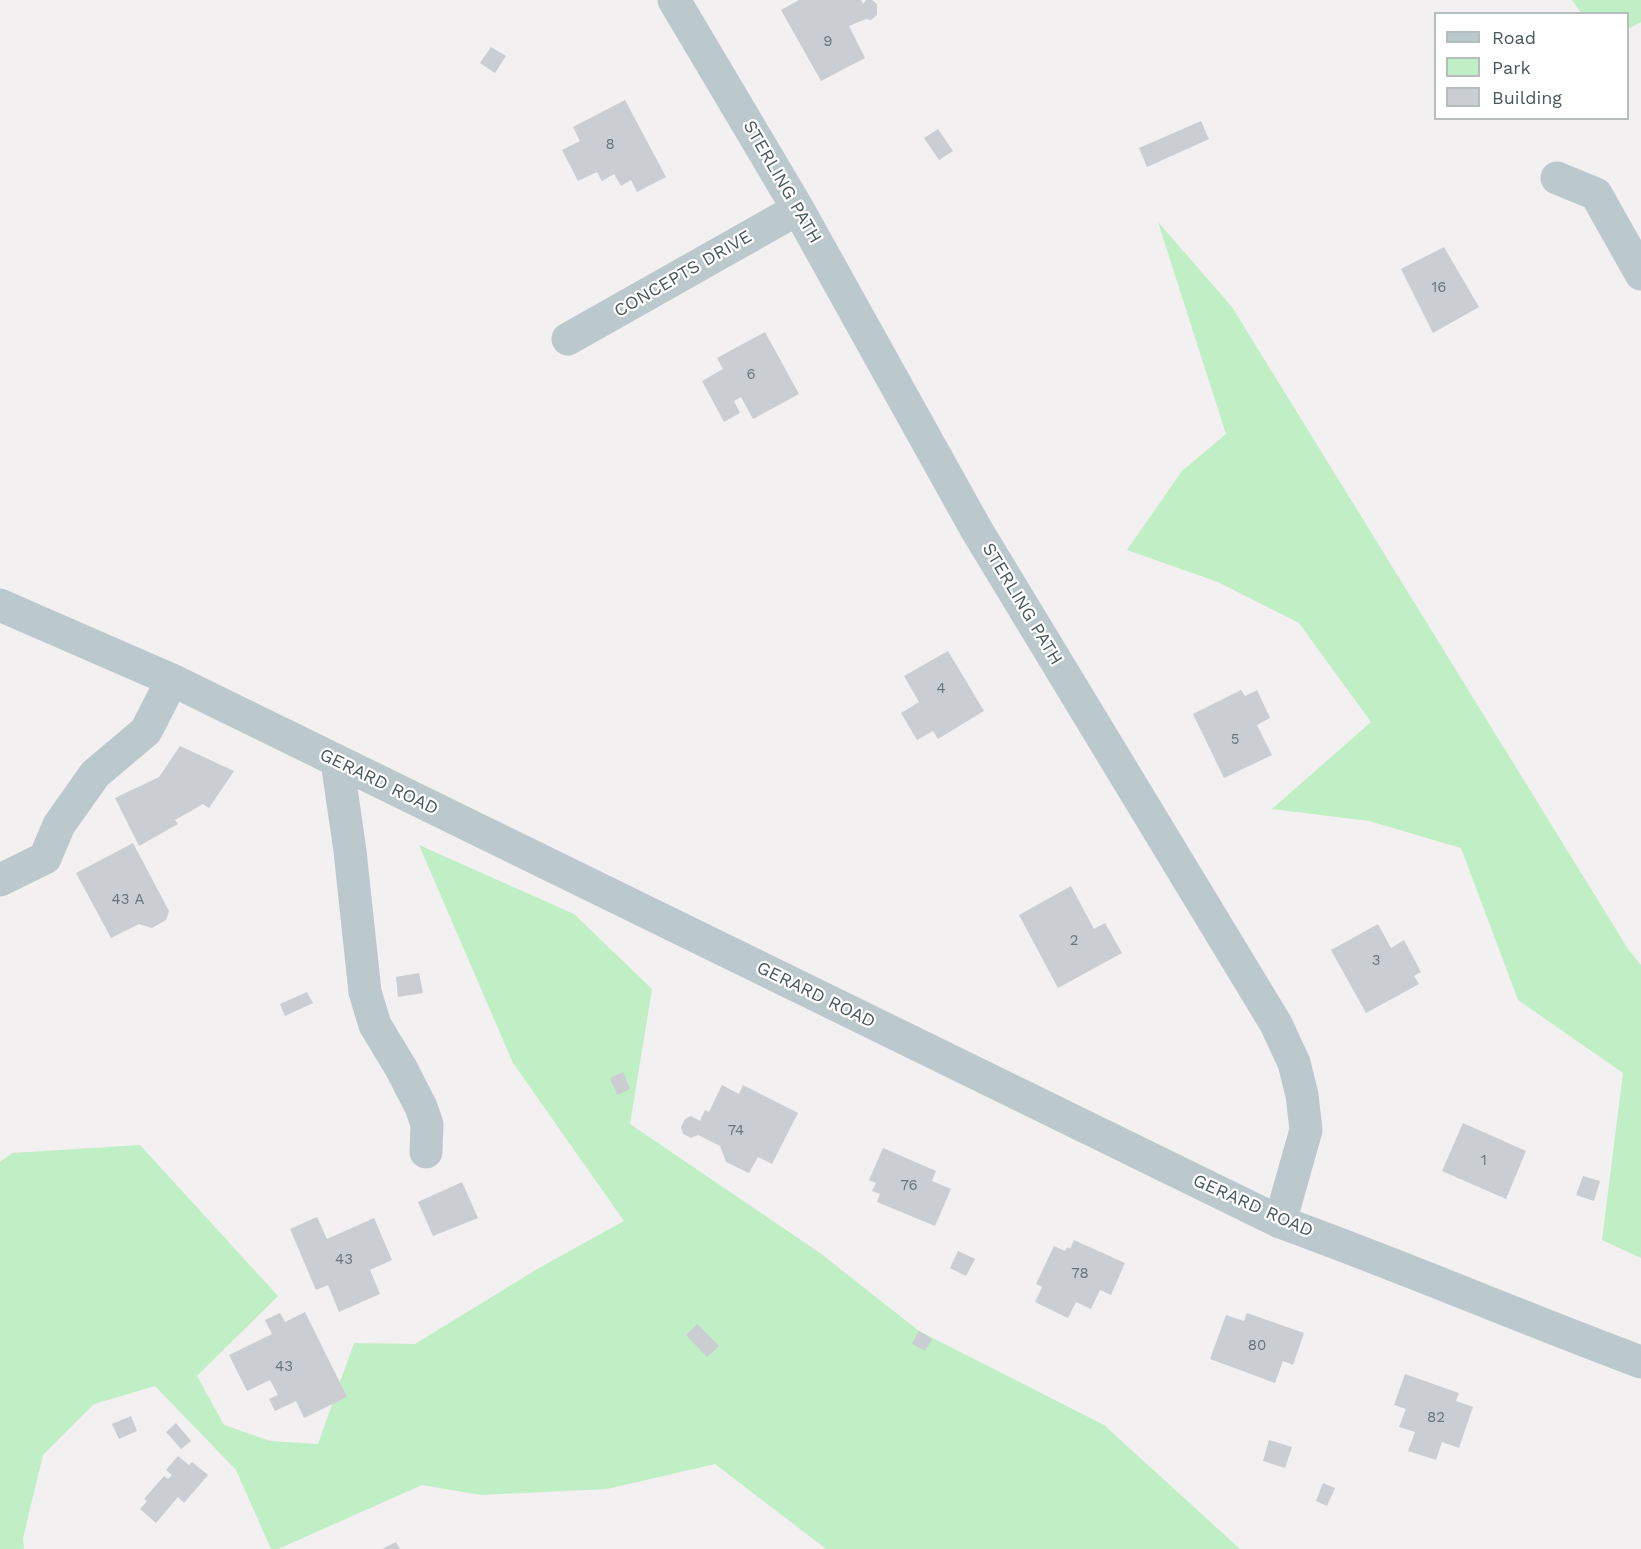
<!DOCTYPE html>
<html>
<head>
<meta charset="utf-8">
<style>
	body { margin:0 }
	#map { position:relative; width:1641px; height:1549px; overflow:hidden; background:#f2f0f0; font-family:"Work Sans",sans-serif }
	canvas { display:block }
	.legend { position:absolute; left:1434px; top:12px; width:195px; height:108px; box-sizing:border-box; background:#fff; border:2px solid #b6bdbe; margin:0; padding:8px 10px; list-style:none; font-size:18px; color:#48595d }
	.legend li { display:flex; align-items:center; gap:12px; height:30px }
	.legend b { width:30px; border:2px solid #b6bdbe }
</style>
</head>
<body>
<div id="map">
<canvas width="1641" height="1549"></canvas>
<ul class="legend">
<li><b style="height:8px;background:#bcc9cc"></b>Road</li>
<li><b style="height:16px;background:#c0eec5"></b>Park</li>
<li><b style="height:16px;background:#caced2"></b>Building</li>
</ul>
</div>
<script>
const c = document.querySelector('canvas').getContext('2d');
c.lineJoin = 'round';
function fillPath(path, color) {
  c.fillStyle = color;
  c.fill(path, 'evenodd');
}
function trace(path, color, width, dash) {
  c.strokeStyle = color;
  c.lineWidth = width;
  c.lineCap = dash ? 'butt' : 'round';
  c.setLineDash(dash || []);
  c.stroke(path);
}
function label(font, color, halo, rows, align = 'center') {
  c.font = font + ' "Work Sans",sans-serif';
  c.lineWidth = 4.5;
  c.setLineDash([]);
  c.textBaseline = 'middle';
  c.strokeStyle = halo;
  c.fillStyle = color;
  for (const [text, x, y, turn = 0] of rows) {
    c.save();
    c.translate(x, y);
    c.rotate((+turn || 0) * Math.PI / 180);
    c.textAlign = isNaN(turn) ? turn : align;
    if (halo) c.strokeText(text, 0, 0);
    c.fillText(text, 0, 0);
    c.restore();
  }
}
fillPath(new Path2D(`
	M1572,0H1641V22L1628,29V14L1581,13Z
	M1158,222L1232,307L1628,949L1641,965V1258L1602,1240L1623,1073L1518,1000L1461,848L1369,821L1272,809L1371,722L1299,623L1218,582L1127,550L1182,471L1226,434Z
	M419,845L574,914L652,989L630,1124L820,1253L919,1331L1104,1425L1240,1549H826L715,1464L607,1489L481,1495L422,1485L278,1549H271L236,1470L155,1386L94,1404L43,1455L23,1538L24,1549H0V1162L12,1153L140,1145L278,1296L197,1376L224,1425L270,1441L318,1444L354,1343L415,1344L539,1268L624,1221L513,1063Z`), '#c0eec5');
fillPath(new Path2D(`
	M799,0H861L863,4L866,0H872L877,4V15L871,20L866,19L849,26L865,58L821,81L781,10Z
	M491,47L506,56L495,73L480,63Z
	M625,100L666,177L637,192L631,180L621,186L614,174L602,181L597,172L578,181L562,150L580,141L573,127Z
	M1201,121L1209,139L1147,167L1139,148Z
	M938,129L953,151L939,160L924,138Z
	M1444,247L1479,307L1433,333L1401,269Z
	M765,332L799,394L753,419L741,397L734,401L740,413L724,422L702,381L723,369L717,358Z
	M948,651L984,711L938,739L933,731L917,740L901,713L919,702L904,676Z
	M1241,690L1245,696L1257,690L1270,718L1257,725L1272,755L1224,778L1193,714Z
	M180,746L234,771L209,808L203,804L175,820L178,824L139,846L115,798L159,777Z
	M133,843L169,911L166,920L152,928L139,924L111,938L76,873Z
	M1071,886L1094,929L1105,923L1122,953L1058,988L1019,915Z
	M1378,924L1391,948L1404,940L1421,972L1414,976L1419,984L1366,1013L1331,950Z
	M419,973L423,993L398,997L396,977Z
	M307,992L313,1003L285,1016L280,1004Z
	M623,1072L630,1089L617,1095L610,1078Z
	M722,1085L739,1094L743,1085L798,1113L772,1164L758,1157L749,1173L726,1162L720,1146L698,1135L691,1138L683,1134L681,1127L685,1119L691,1116L700,1121L705,1110L709,1112Z
	M1463,1123L1526,1151L1506,1199L1442,1171Z
	M883,1148L936,1171L932,1181L951,1189L935,1226L877,1202L880,1194L872,1191L876,1183L869,1180Z
	M1583,1176L1600,1181L1594,1201L1576,1195Z
	M462,1182L478,1218L433,1236L418,1202Z
	M317,1217L327,1239L374,1218L392,1260L370,1270L380,1294L339,1312L328,1285L316,1290L290,1229Z
	M1074,1240L1125,1263L1111,1295L1100,1290L1091,1309L1076,1302L1068,1318L1035,1302L1042,1287L1036,1284L1054,1246L1065,1251L1067,1247L1070,1249Z
	M958,1251L975,1259L966,1276L950,1268Z
	M305,1312L347,1397L304,1418L296,1401L275,1411L269,1399L278,1395L270,1380L247,1391L229,1355L272,1334L265,1320L280,1313L285,1322Z
	M1247,1313L1304,1333L1293,1365L1283,1361L1275,1383L1210,1359L1226,1315L1244,1321Z
	M697,1324L719,1346L707,1357L686,1335Z
	M919,1331L932,1339L925,1351L912,1344Z
	M1405,1374L1459,1393L1456,1401L1473,1407L1459,1448L1442,1442L1436,1460L1408,1451L1415,1432L1399,1427L1406,1409L1394,1405Z
	M131,1416L137,1431L119,1439L112,1424Z
	M176,1423L191,1441L181,1449L166,1432Z
	M1269,1440L1292,1447L1285,1468L1263,1461Z
	M178,1456L189,1465L192,1462L208,1475L184,1503L178,1497L156,1523L140,1509L147,1501L144,1499L164,1476L168,1479L172,1475L166,1470Z
	M1323,1483L1335,1488L1327,1506L1316,1501Z
	M396,1542L400,1549H382Z`), '#caced2');
trace(new Path2D(`
	M674,0L798,209L976,529L1276,1024L1294,1063L1302,1095L1306,1130L1280,1222
	M1557,178L1596,194L1641,274
	M568,339L798,209
	M0,605L172,680L1280,1222C1402,1266 1520,1317 1641,1362
	M337,761L350,851L365,992L375,1025L401,1068L421,1107L427,1124L426,1152
	M0,880L45,858L59,825L95,774L146,731L172,680`), '#bcc9cc', 33);
label('15px', '#68767a', null, [
	["9",828,42],
	["8",610,145],
	["16",1439,288],
	["6",751,375],
	["4",941,689],
	["5",1235,740],
	["43 A",128,900],
	["2",1074,941],
	["3",1376,961],
	["74",736,1131],
	["1",1484,1161],
	["76",909,1186],
	["43",344,1260],
	["78",1080,1274],
	["80",1257,1346],
	["43",284,1367],
	["82",1436,1418]
]);
label('18px', '#48595d', '#fff', [
	["STERLING PATH",782,182,60],
	["CONCEPTS DRIVE",683,274,-30],
	["STERLING PATH",1022,604,59],
	["GERARD ROAD",379,782,26],
	["GERARD ROAD",816,995,26],
	["GERARD ROAD",1253,1206,24]
]);
</script>
</body>
</html>
